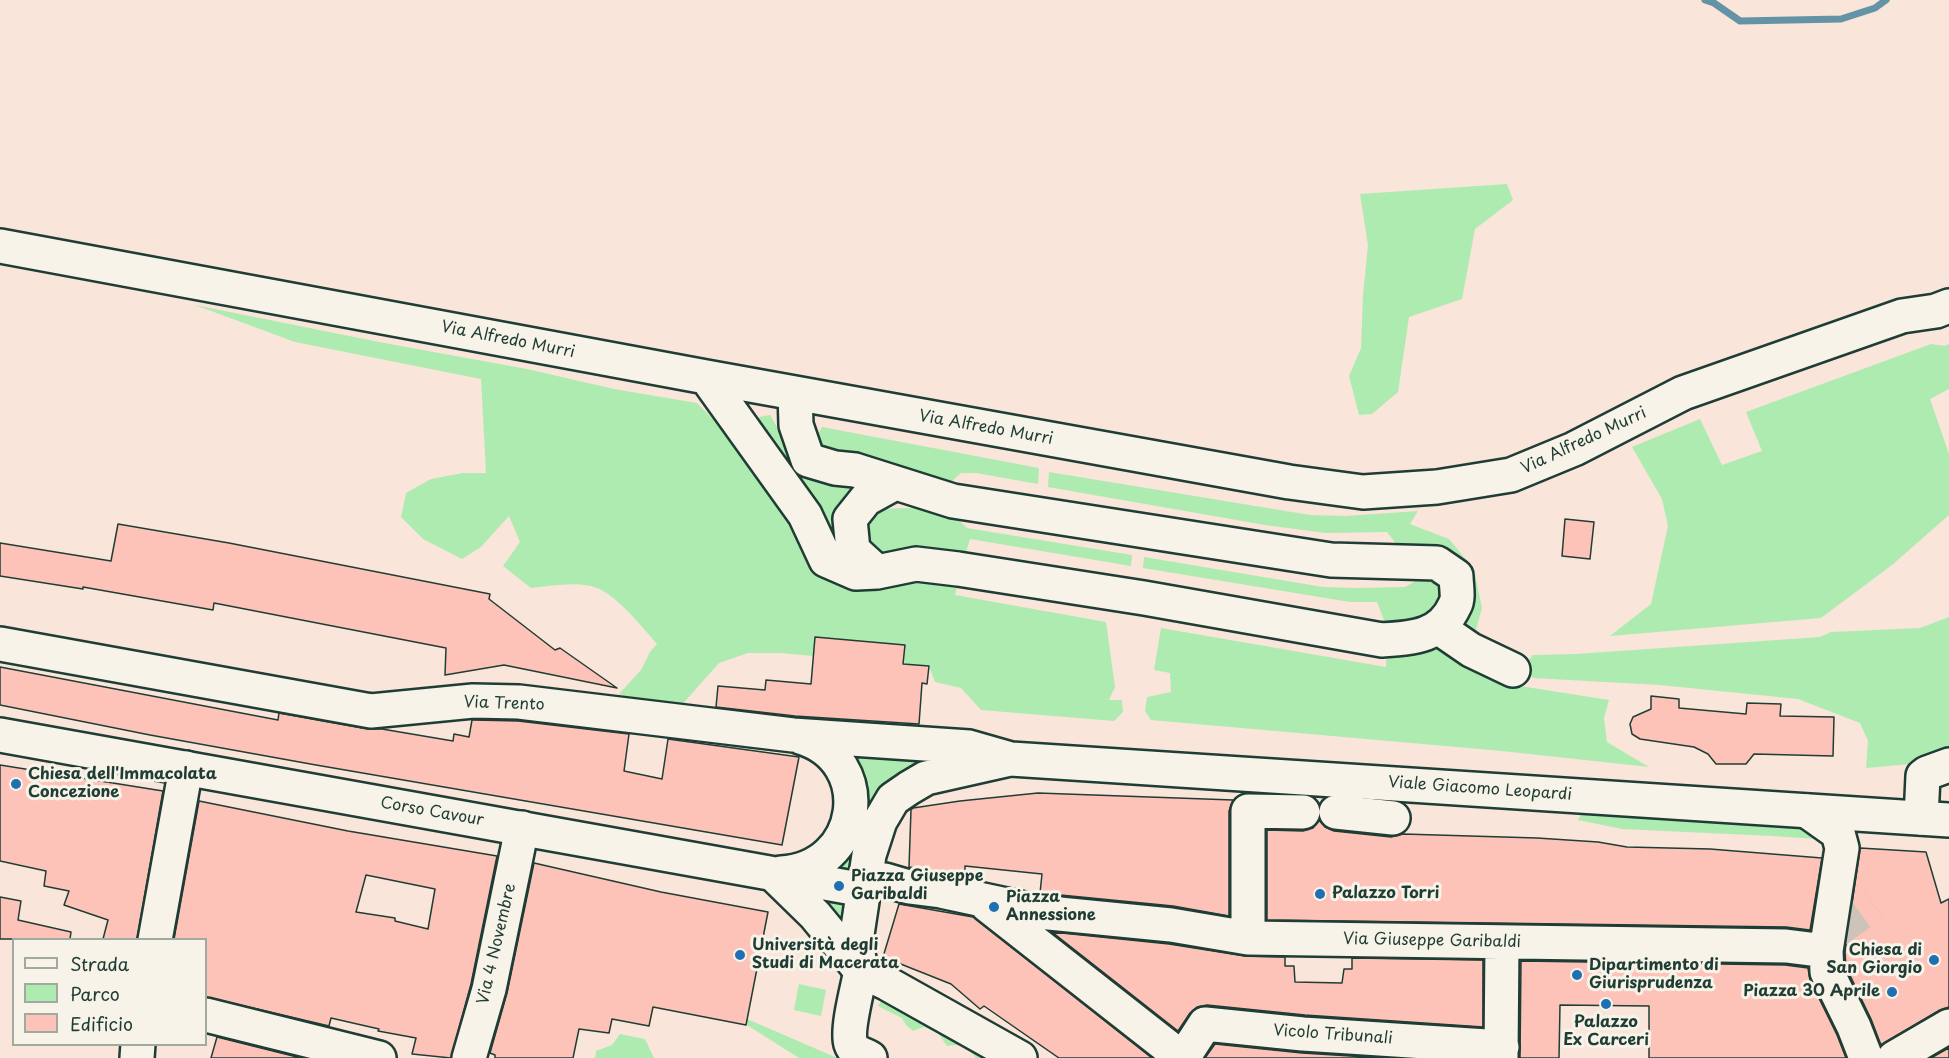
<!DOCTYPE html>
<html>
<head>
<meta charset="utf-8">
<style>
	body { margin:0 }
	#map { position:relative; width:1949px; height:1058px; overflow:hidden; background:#f9e5da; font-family:"Playpen Sans",sans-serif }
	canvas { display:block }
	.legend { position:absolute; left:12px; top:938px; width:195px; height:108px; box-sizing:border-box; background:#f7f3e8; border:2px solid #a1aaa0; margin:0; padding:8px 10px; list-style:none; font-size:18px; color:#1f3d34 }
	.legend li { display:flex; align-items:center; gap:12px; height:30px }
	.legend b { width:30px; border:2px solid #a1aaa0 }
</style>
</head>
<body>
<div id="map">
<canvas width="1949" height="1058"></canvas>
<ul class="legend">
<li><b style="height:8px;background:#f7f3e8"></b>Strada</li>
<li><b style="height:16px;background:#aeebb1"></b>Parco</li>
<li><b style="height:16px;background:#fec3b8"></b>Edificio</li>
</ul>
</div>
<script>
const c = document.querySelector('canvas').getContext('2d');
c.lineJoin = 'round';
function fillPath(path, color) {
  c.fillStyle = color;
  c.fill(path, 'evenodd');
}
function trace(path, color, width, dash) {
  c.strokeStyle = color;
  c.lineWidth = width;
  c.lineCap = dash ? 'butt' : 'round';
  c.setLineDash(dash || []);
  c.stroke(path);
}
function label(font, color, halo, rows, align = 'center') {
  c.font = font + ' "Playpen Sans",sans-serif';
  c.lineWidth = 6;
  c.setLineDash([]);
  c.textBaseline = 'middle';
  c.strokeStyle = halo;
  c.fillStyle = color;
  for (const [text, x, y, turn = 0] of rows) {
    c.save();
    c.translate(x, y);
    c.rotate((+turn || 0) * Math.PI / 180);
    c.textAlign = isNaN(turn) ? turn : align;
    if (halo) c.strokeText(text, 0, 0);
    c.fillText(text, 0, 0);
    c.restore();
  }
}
fillPath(new Path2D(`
	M1507,184L1513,200L1475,229L1462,299L1409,317L1398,392L1372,414L1359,415L1349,376L1361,348L1363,295L1368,245L1360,194Z
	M195,305L379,342L527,369L614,389L697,403L753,459L822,564L959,579L955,595L1106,622L1115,687L1109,700H1122L1123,712L1114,721L981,710L961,688L935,682L929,666L903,664L905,646L814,656L780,653H748L719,663L679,708L643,704L619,694L641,670L650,652L657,644C643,628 613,590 591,586C571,582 551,586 531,588L503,566L520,542L509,516L481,547L462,559L423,539L401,517L406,493L431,479L463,473H486L481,379L295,342Z
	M1931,344L1945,346L1949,344V389L1930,399L1949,454V515L1892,565L1821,618L1610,636L1651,604L1668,526L1662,499L1632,447L1700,419L1722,465L1762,451L1746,412Z
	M770,415L796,459L867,484L843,545H831L760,430L759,417Z
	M822,427L1039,468L1038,484L976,473H961L949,484L886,461L825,452L818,445V434Z
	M1049,472L1310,515L1346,516L1418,511L1410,524L1449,539L1474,569L1482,608L1473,640L1463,623L1469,594L1401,550L1387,532L1326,533L1265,525L1048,487Z
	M907,508L931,509L952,514L967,528L1132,555L1131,566L970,539L966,552L873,555L864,549L865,516L879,509Z
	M1144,557L1323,587L1356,588L1405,587L1434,571L1449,580L1437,615L1387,628L1377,602H1350L1143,568Z
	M1949,617V747L1911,764L1866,768L1868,741L1860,723L1798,699L1660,685L1533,678L1524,666L1533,655L1576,654L1820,637L1831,632L1920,628Z
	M1161,628L1386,667L1387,647L1445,639L1514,685L1609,700L1604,718L1607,742L1649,767L1502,751L1151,720L1145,711L1147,697L1171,692L1170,673L1154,670Z
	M852,749L929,755L875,806L864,801L854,770Z
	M1583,810L1809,824L1834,840L1772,836L1622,829L1578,820Z
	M859,840L855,881L815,871Z
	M812,887L852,895L846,927Z
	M799,984L826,990L821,1016L794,1010Z
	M883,998L998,1058H976C967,1047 961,1043 947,1046L938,1033L924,1027L913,1031L906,1025L902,1018L878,1006Z
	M747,1019L835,1057L838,1058H799L747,1025Z
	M620,1034L645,1039L654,1058H595L596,1051L612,1045Z`), '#aeebb1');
trace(new Path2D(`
	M1705,0L1714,3L1740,21L1841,19L1875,8L1886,0`), '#6493a5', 7);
const building = new Path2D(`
	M1565,519L1594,522L1590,559L1562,556Z
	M118,524L229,543L490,594L489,599L555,650L560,648L617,688L504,665L445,675L446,648L214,603L213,610L83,587V589L0,576V543L111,561Z
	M815,637L905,645L903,664L929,666L927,684L922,683L919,724L795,716L716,707L718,686L765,690L766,680L811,684Z
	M0,667L278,720L279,713L368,729H382L453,741L454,734L469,737L472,720H474L518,721L629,734L624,771L662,779L668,739L799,757L782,845L316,765L150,735L0,705Z
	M1651,696L1679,699V708L1746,714L1747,703L1781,704L1780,716L1834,717L1833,756L1754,754L1746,764H1716L1708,754L1694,747L1640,739L1632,734L1630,724L1633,717L1651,709Z
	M0,765L163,791L137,939H103L108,920L64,905L69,891L44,886L46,871L0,861Z
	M1038,793L1233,800L1229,811V916L1173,906L1040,893L1042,874L965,866V871L957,870V875L909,867L911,810L913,808L960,801Z
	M199,801L348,831L497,856L471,984L451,1058L412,1054L416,1038L378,1031L379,1029L331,1018L329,1026L206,997V939H174ZM366,875L435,889L428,929L395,921V918L356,912Z
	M1319,820L1325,827L1334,831L1391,837L1403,834L1537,838L1598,842L1627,847L1710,849L1822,858L1810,930L1786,927L1267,920V830L1303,831L1313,828Z
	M1860,848L1926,852L1941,903L1949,899V1007L1940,1010L1881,1045L1871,1019L1846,967L1845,952Z
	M534,863L661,892L768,912L746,1025L653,1007L649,1026L612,1019L609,1033L579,1029L573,1058H495V1055L490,1053L507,993Z
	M0,897L21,901L18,920L71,932L70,939H0Z
	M899,904L973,917L1152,1058H1059L984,1006L980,1009L951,984L883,957Z
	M1052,932L1169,944L1245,956L1285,957V966H1294L1295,982L1342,983L1344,969H1352V958L1483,960V1027L1305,1015L1207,1005L1197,1007L1190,1013L1178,1031Z
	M1521,961L1785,965L1808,968L1810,980L1837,1035L1846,1058H1649V1006L1560,1005L1559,1058H1520Z
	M217,1037L301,1058H211Z
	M1215,1044L1302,1053L1383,1058H1205Z
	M1949,1048V1058H1931Z`);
fillPath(building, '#fec3b8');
trace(building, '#1f3d34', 1.5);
trace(new Path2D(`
	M1834,933L1874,904`), '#cdc3b9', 33, [33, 16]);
const minor = new Path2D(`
	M0,246L706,377L1289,482L1363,492L1437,487L1511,475L1574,449L1683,393L1902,316L1936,311L1949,306
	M706,377L805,515L826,560L856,573L877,572L916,564L958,569L1144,598L1382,640C1412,638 1441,637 1455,605C1459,598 1456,585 1456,576L1437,563L1331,560L953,501L855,470L835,468L808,460L796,425L795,393
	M877,572L853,550L850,519L866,499L895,483
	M1439,628L1471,650L1513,670
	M1807,811L1838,833L1842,848L1826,951L1827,972L1854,1027L1866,1058
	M1336,812L1393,818
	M1921,818L1923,776L1927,773L1949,765
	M864,890L874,881L885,880L909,887L941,891L1039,912L1171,925L1248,938L1786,946L1826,951
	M987,905L1182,1058
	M1248,938V811L1303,812
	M155,940L186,768
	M861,971C858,986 846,1031 851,1044C853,1052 863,1054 870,1058
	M206,1015L379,1058
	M137,1058L138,1044
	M469,1058L489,989L522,828
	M1183,1058L1205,1024L1303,1034L1502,1047
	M1501,1058L1502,942
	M1894,1058L1949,1026`);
const major = new Path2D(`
	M0,644L371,711L473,701L519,702L793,735L969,747L1011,759L1949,820
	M0,735L864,890
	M781,873C862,869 878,760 800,737
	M773,874L815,915L861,971L888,984L1020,1058
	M861,971L856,941L869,855L880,821L893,799L909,788L926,778L1006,760`);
trace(minor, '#1f3d34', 38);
trace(major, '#1f3d34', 38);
trace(minor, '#f7f3e8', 33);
trace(major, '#f7f3e8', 33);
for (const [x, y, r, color] of [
	[16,784,6,"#1f6fb2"],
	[839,886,6,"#1f6fb2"],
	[1320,894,6,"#1f6fb2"],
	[994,907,6,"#1f6fb2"],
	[740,955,6,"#1f6fb2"],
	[1934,960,6,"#1f6fb2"],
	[1577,975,6,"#1f6fb2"],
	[1892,992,6,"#1f6fb2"],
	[1606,1004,6,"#1f6fb2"]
]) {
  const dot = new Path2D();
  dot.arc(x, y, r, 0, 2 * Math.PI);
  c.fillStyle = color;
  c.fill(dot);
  trace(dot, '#f7f3e8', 2);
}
label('16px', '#1f3d34', '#f7f3e8', [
	["Via Alfredo Murri",508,340,11],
	["Via Alfredo Murri",986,428,10],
	["Via Alfredo Murri",1584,441,-25],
	["Via Trento",504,704,2],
	["Viale Giacomo Leopardi",1480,789,4],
	["Corso Cavour",432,812,10],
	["Via Giuseppe Garibaldi",1432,941,1],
	["Via 4 Novembre",497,944,-77],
	["Vicolo Tribunali",1333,1035,4]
]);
label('bold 16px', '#1f3d34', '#f7f3e8', [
	["Chiesa dell'Immacolata",28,775],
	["Concezione",28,793],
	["Piazza Giuseppe",851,877],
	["Garibaldi",851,895],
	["Palazzo Torri",1332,894],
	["Piazza",1006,898],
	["Annessione",1006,916],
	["Università degli",752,946],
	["Studi di Macerata",752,964],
	["Chiesa di",1922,951,"right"],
	["San Giorgio",1922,969,"right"],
	["Dipartimento di",1589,966],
	["Giurisprudenza",1589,984],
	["Piazza 30 Aprile",1880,992,"right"],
	["Palazzo",1606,1023,"center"],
	["Ex Carceri",1606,1041,"center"]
], 'left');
</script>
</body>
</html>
